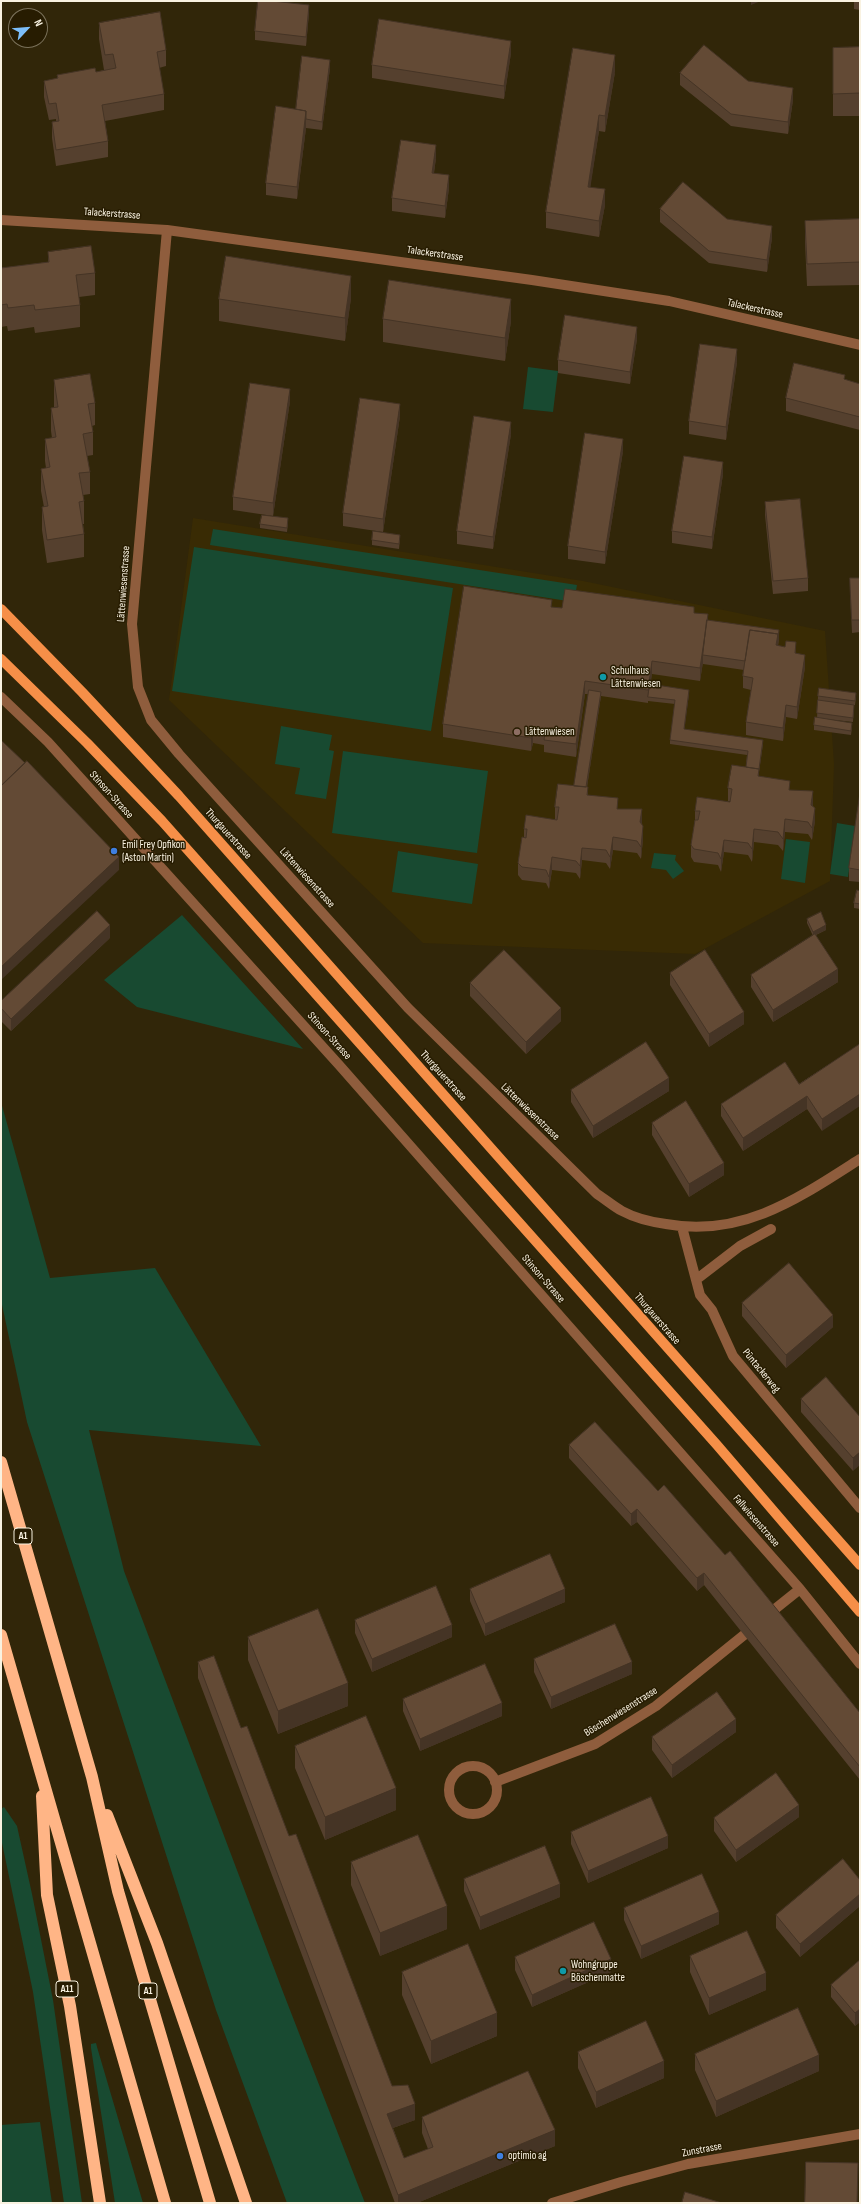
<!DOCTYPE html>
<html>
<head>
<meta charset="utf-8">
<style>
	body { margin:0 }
	#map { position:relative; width:861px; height:2204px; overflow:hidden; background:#312609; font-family:"Sofia Sans Condensed",sans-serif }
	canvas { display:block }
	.frame { position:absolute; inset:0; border:2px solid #f9f2e1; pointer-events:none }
	.north { position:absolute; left:8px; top:8px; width:40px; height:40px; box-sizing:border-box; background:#271c01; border:1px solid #7b725b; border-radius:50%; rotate:64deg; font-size:11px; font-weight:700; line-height:16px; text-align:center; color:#f9f2e1 }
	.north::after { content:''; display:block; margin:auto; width:14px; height:18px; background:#7cbef9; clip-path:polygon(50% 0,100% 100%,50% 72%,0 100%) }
</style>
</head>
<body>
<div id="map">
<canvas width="861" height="2204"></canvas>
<div class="frame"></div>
<div class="north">N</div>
</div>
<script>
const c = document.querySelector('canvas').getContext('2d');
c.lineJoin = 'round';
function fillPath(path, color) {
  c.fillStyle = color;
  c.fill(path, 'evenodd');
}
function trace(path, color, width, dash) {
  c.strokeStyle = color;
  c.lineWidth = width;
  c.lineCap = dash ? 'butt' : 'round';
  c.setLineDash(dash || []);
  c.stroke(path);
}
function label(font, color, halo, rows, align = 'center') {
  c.font = font + ' "Sofia Sans Condensed",sans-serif';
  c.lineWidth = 3;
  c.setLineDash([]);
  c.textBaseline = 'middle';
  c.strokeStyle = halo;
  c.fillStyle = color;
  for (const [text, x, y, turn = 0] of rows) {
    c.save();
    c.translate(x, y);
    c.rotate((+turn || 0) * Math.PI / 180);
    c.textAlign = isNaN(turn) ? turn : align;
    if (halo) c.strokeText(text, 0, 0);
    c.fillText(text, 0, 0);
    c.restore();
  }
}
fillPath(new Path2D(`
	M193,518L583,581L825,631L834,764L830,881L695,954L423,943L169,700Z`), '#392b04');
fillPath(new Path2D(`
	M528,367L558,371L553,412L523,409Z
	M213,529L577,585L574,602L210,545Z
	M194,547L453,588L431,731L172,691Z
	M281,726L332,735L329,750L334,751L326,799L295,794L300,768L275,764Z
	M343,751L488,771L477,853L332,833Z
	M837,823L855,826L848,877L830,874Z
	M786,839L810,842L805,883L781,879Z
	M398,851L478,864L472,904L392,892Z
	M654,853L676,855L675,860L684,871L673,879L666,870L651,868Z
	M182,915L303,1049L137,1007L104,980Z
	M1,1102L50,1278L155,1268L261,1446L89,1430L124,1571L283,1992L365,2203H287L216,2010L27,1422L1,1300Z
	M4,1807L17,1826L32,1894L53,2000L82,2203H64L33,1992L1,1838V1809Z
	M96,2043L97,2047L143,2203H115L91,2048V2044Z
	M40,2122L52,2203H1V2125Z`), '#184a31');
trace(new Path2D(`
	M1,220L167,230L532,280L669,301L860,345
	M167,230L132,624L138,687L151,720L179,754L408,1008L597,1194C605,1199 613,1206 622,1211C635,1218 651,1222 666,1224C742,1238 799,1198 860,1159
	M1,697L48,742L340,1066L800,1589L860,1664
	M682,1227L700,1295L712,1310L733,1356L860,1508
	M697,1279L740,1246L771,1229
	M770,1613L800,1589
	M449 1790a24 24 0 1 1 48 0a24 24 0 1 1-48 0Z
	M495,1782L595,1744L656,1706L744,1635
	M552,2203L621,2182L688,2164L860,2134`), '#8f5d3d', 10);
trace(new Path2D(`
	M1,609L82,692L179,796L860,1565
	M1,659L87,743L162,821L717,1445L860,1612`), '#f68f48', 10);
trace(new Path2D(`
	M1,1462L92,1777L118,1891L210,2203
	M1,1635L165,2203
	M42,1796L47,1895L70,2006L100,2203
	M107,1815L157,1943L246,2203`), '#ffb586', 12);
fillPath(new Path2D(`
	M854,1H860V10L854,9Z
	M309,13L306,46L255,40V31Z
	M99,23L166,50V66L159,68L164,94V110L105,121L108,141V157L56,166L52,138V122L56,121V119L49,120L44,97V81L57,79V75L96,72L104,70L99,39Z
	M860,47V116H833V48Z
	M511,53L504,99L372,78V65Z
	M330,68L322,130L306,128L297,199L266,195V183Z
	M615,72L605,132L599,131L590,187L605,205L599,237L546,228V212Z
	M680,73L793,100L788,134L731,126L680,85Z
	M436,158L434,173L449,188L445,218L392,211V198Z
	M660,209L727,219L772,238L767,272L709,263L660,222Z
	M860,219V285L807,286L805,243V221Z
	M48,252L95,273V295L79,297L80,305V327L35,333L34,327L8,331L7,326L1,327V268L48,262Z
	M351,298L345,341L219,321V299Z
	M383,319L511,321L505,361L383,342Z
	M637,339L630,384L558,373V360Z
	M737,362L726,440L689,434V421Z
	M54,380L95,403V425L92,426L93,432V455L87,456L90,472V494L83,495L84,501V524H83L84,534V557L47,563L42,530V507H44L41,491V469L46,468L45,461V439L52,438L51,431V408H54Z
	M845,380L860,384V430L786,411V398Z
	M290,401L273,516L233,510V497Z
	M400,416L383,532L343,526V513Z
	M511,434L493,549L457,544V531Z
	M623,451L605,564L568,559V546Z
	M723,474L712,549L672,543V531Z
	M765,502L808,578V591L773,594L765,515Z
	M288,523L287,532L260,528V524Z
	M400,539L399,549L372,545V540Z
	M850,578H860V632L852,633L850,590Z
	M552,607L562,608L694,613L708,620L779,639L778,646L796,653L805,667L797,719L786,717L783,741L746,735V722L751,690L743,688V676L744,670L703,664V662L700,681L652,674L650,684L689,694L684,729L763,744L759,772V777L790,790L813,804V806L815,821L812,840L808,834L785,832L783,851L778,845L754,842L752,862L748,855L724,852L721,872L718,865L694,862L691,857V845L695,820V811L730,802V801H728V788L746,767L747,755L670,744V740L675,704L648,701V700V703L601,696L587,787L588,795L618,809L642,822L643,839L641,859L637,853L613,850L610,869L606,863L582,860L580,879L576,873L552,870L549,889L546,883L522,880L518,875V863L524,838V829L555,819V807L574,786L588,694H585L576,757L544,752V745L533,743L531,751L443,737V724Z
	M818,696L856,697L855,705H854L853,722L817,718Z
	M814,725L852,727L851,735L814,730Z
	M860,793V882L849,881V868Z
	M860,891V909L854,908V903Z
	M807,919L826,930L816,935L838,982L773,1022L751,987V975L813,936L807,923Z
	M110,938L11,1031L1,1021V1001Z
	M670,973L744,1024L709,1047L670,985Z
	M470,983L561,1021L526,1054L470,996Z
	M860,1044L822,1131L807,1109L743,1151L721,1116V1104L799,1084Z
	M571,1090L669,1091L593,1138L571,1102Z
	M652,1123L724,1175L689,1197L652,1135Z
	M742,1303L833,1327L786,1368L742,1316Z
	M801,1399L860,1417L853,1471L801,1412Z
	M569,1445L658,1491L860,1713V1780L704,1585L697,1591L637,1522L631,1526L569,1458Z
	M470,1589L565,1602L485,1636L470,1601Z
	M355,1620L452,1637L372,1672L355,1633Z
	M248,1637L348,1706L278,1734L248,1660Z
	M534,1659L632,1674L551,1709L534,1672Z
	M198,1662L241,1728L289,1836L392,2086L415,2120L393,2128L404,2158L428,2149L422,2133V2117L555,2146L417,2203H395L198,1678Z
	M403,1699L502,1716L420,1751L403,1711Z
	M736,1732L672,1778L652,1750V1737Z
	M295,1746L396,1810L325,1840L295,1768Z
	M799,1817L736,1862L714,1831V1818Z
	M571,1832L668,1848L588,1883L571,1844Z
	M351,1862L447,1929L380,1956L351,1885Z
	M464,1879L560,1897L480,1930L464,1891Z
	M860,1880V1906L800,1957L776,1928V1915Z
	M624,1908L719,1924L641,1959L624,1920Z
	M690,1956L766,1990L709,2015L690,1972Z
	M515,1957L611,1972L532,2007L515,1970Z
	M860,1960V2022L855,2026L831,1997V1985Z
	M402,1972L497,2036L431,2064L402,1995Z
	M578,2052L664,2078L596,2108L578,2068Z
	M695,2054L819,2071L716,2117L695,2070Z`), '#55402e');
fillPath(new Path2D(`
	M751,1H761L751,5Z
	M309,5V13L306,46V37Z
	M511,41V53L504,99V86Z
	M615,55V72L605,132V116Z
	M330,60V68L322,130V122Z
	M793,88V100L788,134V122Z
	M306,111V128L297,199V187Z
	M599,115V131L588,203V187Z
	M436,145V158L432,185V173Z
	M449,175V188L445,218V206Z
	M605,189V205L599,237V221Z
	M772,226V238L767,272V260Z
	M351,276V298L345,341V318Z
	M511,299V321L505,361V338Z
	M637,327V339L630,384V372Z
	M737,349V362L726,440V427Z
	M290,389V401L273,516V503Z
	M400,404V416L383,532V519Z
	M511,422V434L493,549V537Z
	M623,439V451L605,564V552Z
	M723,462V474L712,549V537Z
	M708,614V627L703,655V662L700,681V668Z
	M779,630V639L776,658V645Z
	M796,642V655L795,653Z
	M805,655V667L797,719V707Z
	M652,661V674L649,697H648V703V690Z
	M585,681V694L576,757V744Z
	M689,690V694L684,733V729Z
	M601,692V696L585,800V796Z
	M786,705V717L783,741V728Z
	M533,730V743L531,751V738Z
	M763,740L759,772V782L758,777Z
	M813,791V804L811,817V805Z
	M815,808V821L812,840V828Z
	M642,809V822L640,835V822Z
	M785,819V832L783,851V839Z
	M643,826V839L641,859V847Z
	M754,829V842L752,862V849Z
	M613,837V850L610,869V857Z
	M724,840V852L721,872V859Z
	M582,848V860L580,879V866Z
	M119,857V870L1,980V967Z
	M552,857V870L549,889V877Z
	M110,925V938L11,1031V1019Z
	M826,925V930L813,936V932Z
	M838,969V982L773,1022V1010Z
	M561,1008V1021L526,1054V1042Z
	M744,1012V1024L709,1047V1034Z
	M669,1078V1091L593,1138V1126Z
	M860,1094V1106L822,1131V1119Z
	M807,1096V1109L743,1151V1138Z
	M724,1163V1175L689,1197V1184Z
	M833,1315V1327L786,1368V1355Z
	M860,1452V1465L853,1471V1458Z
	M637,1509V1522L631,1526V1514Z
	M704,1573V1585L697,1591V1578Z
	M565,1589V1602L485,1636V1624Z
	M452,1625V1637L372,1672V1659Z
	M632,1662V1674L551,1709V1697Z
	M348,1683V1706L278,1734V1711Z
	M502,1703V1716L420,1751V1739Z
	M736,1719V1732L672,1778V1765Z
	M396,1788V1810L325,1840V1817Z
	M799,1805V1817L736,1862V1850Z
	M668,1836V1848L588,1883V1871Z
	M560,1884V1897L480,1930V1917Z
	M860,1894V1906L800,1957V1944Z
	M447,1906V1929L380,1956V1933Z
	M719,1912V1924L641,1959V1946Z
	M611,1959V1972L532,2007V1995Z
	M766,1973V1990L709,2015V1998Z
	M860,2009V2022L855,2026V2013Z
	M497,2013V2036L431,2064V2041Z
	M819,2055V2071L716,2117V2101Z
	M664,2061V2078L596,2108V2092Z
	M415,2104V2120L387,2130V2114Z
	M555,2130V2146L417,2203H398V2195Z`), '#453425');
const building = new Path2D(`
	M258,1H272L309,5L306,37L255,31Z
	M160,12L166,50L157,52L164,94L102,105L108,141L56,150L52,122L59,121L56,103L49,104L44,81L58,78L57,75L95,68L96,72L116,68L113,54L105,55L99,23Z
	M379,19L511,41L504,86L372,65Z
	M704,45L748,81L793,88L788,122L731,114L680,73Z
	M860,47V93L833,94V48Z
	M573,48L615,55L605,116L599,115L588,187L605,189L599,221L546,212Z
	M302,56L330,60L322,122L306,119V111L296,109Z
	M276,106L306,111L297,187L266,183Z
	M401,140L436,145L432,173L449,175L445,206L392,198Z
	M683,182L727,219L772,226L767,260L709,251L660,209Z
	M860,219V262L807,264L805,221Z
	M91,246L95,273L76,275L80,305L35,310L34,305L8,308L7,304L1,305V268L49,262L48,252Z
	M226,256L351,276L345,318L219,299Z
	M389,280L511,299L505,338L383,319Z
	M565,315L637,327L630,372L558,360Z
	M700,344L737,349L726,427L689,421Z
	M794,363L845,375L844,379L860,384V417L786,398Z
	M90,374L95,403L88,404L93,432L83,434L90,472L79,473L84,501L79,502L84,534L47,540L42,507L48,506L41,469L50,467L45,439L56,437L51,408L58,407L54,380Z
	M250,383L290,389L273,503L233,497Z
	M360,398L400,404L383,519L343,513Z
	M474,416L511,422L493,537L457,531Z
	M585,433L623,439L605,552L568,546Z
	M684,456L723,462L712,537L672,531Z
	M800,499L808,578L773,581L765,502Z
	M262,515L288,518L287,528L260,524Z
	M373,531L400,535L399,544L372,540Z
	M850,578H860V620H852Z
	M464,586L552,600L551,607L562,608L565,589L694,607V613L708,614L700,668L652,661L648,690L585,681L576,744L544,740L545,732L533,730L531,738L443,724Z
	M707,620L779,630L778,638V634L750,630L745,661L703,655Z
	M750,630L778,634L776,645L785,647L786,641L796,642L795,653L805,655L797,707L786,705L783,728L746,722L753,678L743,676Z
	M650,684L689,690L684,729L763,740L759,769L746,767L748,751L670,740L675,700L648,697Z
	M819,688L856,693L855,701L818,696Z
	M589,690L601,692L586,787L574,786Z
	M818,700L854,705L853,718L817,713Z
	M815,717L852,723L851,731L814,725Z
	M1,740L25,763L1,786Z
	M27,761L119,857L1,967V786Z
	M732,765L759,769L758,776L790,781L789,790L813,791L811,805L815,808L812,828L808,822L785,819L783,839L778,832L754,829L752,849L748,843L724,840L721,859L718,853L694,849L691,845L695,820H698L700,811H695L697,797L730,802L732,789L728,788Z
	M558,784L588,787L587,795L618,798L617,809H642L640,822L643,826L641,847L637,841L613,837L610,857L606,850L582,848L580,866L576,861L552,857L549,877L546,870L522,867L518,863L522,837L526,838L527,829H524L526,815L557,820L559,807H555Z
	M860,793V870L849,868Z
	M857,890L860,891V904L854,903Z
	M97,911L110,925L11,1019L1,1008V1001Z
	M821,912L826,925L813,932L807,919Z
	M815,934L838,969L773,1010L751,975Z
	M504,950L561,1008L526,1042L470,983Z
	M705,950L744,1012L709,1034L670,973Z
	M646,1042L669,1078L593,1126L571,1090Z
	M860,1044V1094L822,1119L807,1096L743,1138L721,1104L785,1062L799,1084Z
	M686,1101L724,1163L689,1184L652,1123Z
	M789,1263L833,1315L786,1355L742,1303Z
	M826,1377L860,1417V1452L853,1458L801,1399Z
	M595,1422L658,1491L664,1485L725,1555L730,1551L860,1713V1767L704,1573L697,1578L637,1509L631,1514L569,1445Z
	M550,1554L565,1589L485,1624L470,1589Z
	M436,1586L452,1625L372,1659L355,1620Z
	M318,1609L348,1683L278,1711L248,1637Z
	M615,1624L632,1662L551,1697L534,1659Z
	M214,1656L241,1728L247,1726L289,1836L296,1834L392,2086L408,2085L415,2104L387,2114L404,2158L433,2147L422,2117L528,2071L555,2130L398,2195L198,1662Z
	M485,1664L502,1703L420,1739L403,1699Z
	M717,1692L736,1719L672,1765L652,1737Z
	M366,1716L396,1788L325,1817L295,1746Z
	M776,1773L799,1805L736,1850L714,1818Z
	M651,1797L668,1836L588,1871L571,1832Z
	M418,1835L447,1906L380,1933L351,1862Z
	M545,1846L560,1884L480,1917L464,1879Z
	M843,1859L860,1880V1894L800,1944L776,1915Z
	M702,1874L719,1912L641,1946L624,1908Z
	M594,1922L611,1959L532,1995L515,1957Z
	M747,1931L766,1973L709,1998L690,1956Z
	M468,1944L497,2013L431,2041L402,1972Z
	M860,1960V2009L855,2013L831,1985Z
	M798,2008L819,2055L716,2101L695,2054Z
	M646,2021L664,2061L596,2092L578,2052Z
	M806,2162L858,2163L857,2203H805Z
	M685,2192L722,2203H682Z`);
fillPath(building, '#634a35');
trace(building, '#453425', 1);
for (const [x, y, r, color] of [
	[603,677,4,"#0f9aa8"],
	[517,732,4,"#8d6e63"],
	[114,851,4,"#3f7fe0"],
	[563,1971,4,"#0f9aa8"],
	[500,2156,4,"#3f7fe0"]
]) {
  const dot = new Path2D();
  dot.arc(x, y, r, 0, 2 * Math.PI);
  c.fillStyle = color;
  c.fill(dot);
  trace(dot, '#271c01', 1.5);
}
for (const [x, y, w] of [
	[23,1536,18],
	[67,1989,22],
	[148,1991,18]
]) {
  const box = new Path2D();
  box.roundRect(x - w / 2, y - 8, w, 16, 3);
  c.fillStyle = '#271c01';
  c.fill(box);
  trace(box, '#f9f2e1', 1);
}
label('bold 10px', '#f9f2e1', null, [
	["A1",23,1536],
	["A11",67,1989],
	["A1",148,1991]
]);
label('11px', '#f9f2e1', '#271c01', [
	["Talackerstrasse",112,214,4],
	["Talackerstrasse",435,254,8],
	["Talackerstrasse",755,309,13],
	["Lättenwiesenstrasse",124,584,-86],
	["Stinson-Strasse",111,795,48],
	["Thurgauerstrasse",228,834,48],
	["Lättenwiesenstrasse",307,878,48],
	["Stinson-Strasse",329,1036,48],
	["Thurgauerstrasse",443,1076,48],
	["Lättenwiesenstrasse",530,1112,44],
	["Stinson-Strasse",543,1279,49],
	["Thurgauerstrasse",657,1319,49],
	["Püntackerweg",761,1371,51],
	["Fallwiesenstrasse",756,1521,49],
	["Böschenwiesenstrasse",621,1712,-32],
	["Zunstrasse",702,2150,-11]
]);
label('11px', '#f9f2e1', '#271c01', [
	["Schulhaus",611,671],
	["Lättenwiesen",611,684],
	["Lättenwiesen",525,732],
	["Emil Frey Opfikon",122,845],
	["(Aston Martin)",122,858],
	["Wohngruppe",571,1965],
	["Böschenmatte",571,1978],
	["optimio ag",508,2156]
], 'left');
</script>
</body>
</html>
